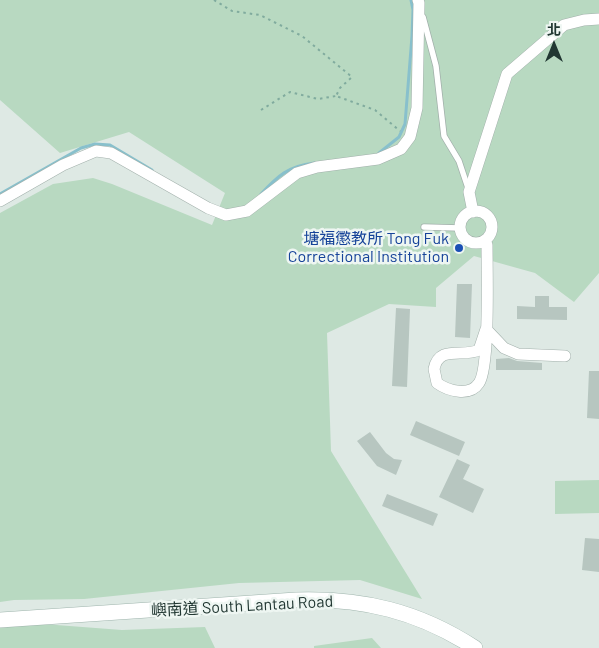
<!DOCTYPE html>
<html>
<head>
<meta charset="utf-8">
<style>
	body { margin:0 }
	#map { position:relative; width:599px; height:648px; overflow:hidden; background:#dee9e4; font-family:Barlow,"Noto Sans TC",sans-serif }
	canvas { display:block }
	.north { position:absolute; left:529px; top:20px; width:50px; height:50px; -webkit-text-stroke:4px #eef6f2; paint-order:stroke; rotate:0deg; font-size:14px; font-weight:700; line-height:20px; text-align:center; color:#213732 }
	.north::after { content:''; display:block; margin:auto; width:18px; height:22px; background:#213732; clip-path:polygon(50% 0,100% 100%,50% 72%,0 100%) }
</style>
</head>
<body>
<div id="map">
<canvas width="599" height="648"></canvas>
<div class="north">北</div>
</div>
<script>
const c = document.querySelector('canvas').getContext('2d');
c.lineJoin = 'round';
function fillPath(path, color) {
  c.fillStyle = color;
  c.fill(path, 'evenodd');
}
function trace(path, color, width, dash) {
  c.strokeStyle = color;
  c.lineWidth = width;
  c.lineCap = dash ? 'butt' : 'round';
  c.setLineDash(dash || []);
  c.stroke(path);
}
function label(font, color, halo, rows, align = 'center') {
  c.font = font + ' Barlow,"Noto Sans TC",sans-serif';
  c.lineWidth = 5;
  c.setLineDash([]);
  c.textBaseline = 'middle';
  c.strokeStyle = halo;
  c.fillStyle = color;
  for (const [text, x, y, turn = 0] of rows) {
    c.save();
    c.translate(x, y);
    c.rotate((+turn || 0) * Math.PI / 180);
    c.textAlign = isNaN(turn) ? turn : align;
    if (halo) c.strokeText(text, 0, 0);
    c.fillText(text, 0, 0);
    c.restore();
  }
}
fillPath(new Path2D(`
	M0,0H599V273L574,302L535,273L474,256L436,288V307L389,304L327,333L331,451L422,599L360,580L239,583L84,599L14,600L0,602V213L53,184L93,178L112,184L212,225L225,193L129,132L60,153L0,100Z
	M599,480V513L555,514V481Z
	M30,623L122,630L205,627L215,648H0V628Z
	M372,638L381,648H314V646Z`), '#b8d9c1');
trace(new Path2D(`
	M379,153L399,137L405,124L412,36L413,10L411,0
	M0,194L81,148L95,144L110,145L152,170
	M261,194C278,176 288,166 314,163`), '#88c0cc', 3);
fillPath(new Path2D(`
	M457,284H472L470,338L455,337Z
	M535,296H549V307H567V320L517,319V306L535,307Z
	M396,308L410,309L407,387L392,386Z
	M509,358L517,361L542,363V370H496V359Z
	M589,371H599V419L587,418Z
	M416,421L465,442L459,456L410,435Z
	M370,432L386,453L394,459L402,460L396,475L377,466L357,441Z
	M457,459L470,465L463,479L484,489L473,513L439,497Z
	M387,494L438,514L433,526L382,506Z
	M585,538L599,539V572L582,570Z`), '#b7c6c0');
const lane = new Path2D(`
	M423,17L436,66L444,136L459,161L468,188
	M424,227L460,228`);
const street = new Path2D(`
	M0,201L63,165L96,151L111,153L208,208L226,215L247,211L297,173L317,167L378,159L401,149L410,137L417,108L419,3L418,0
	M460 227a16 16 0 1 1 32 0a16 16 0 1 1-32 0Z
	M473,212L469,192L507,74L564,25L584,20L599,19
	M485,241L487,245C487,270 490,367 479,383C470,397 448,391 437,383L434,369C439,344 463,358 479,350L486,329
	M486,329L504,348L518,354L565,356`);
const secondary = new Path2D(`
	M0,620L296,600C363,598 418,611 475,648`);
trace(lane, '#a2b0ab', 7);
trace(street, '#a2b0ab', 12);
trace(secondary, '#9eb4ac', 16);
trace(new Path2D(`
	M214,0L232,11L260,15L302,36L352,77L340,88L336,96L375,110L400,131
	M261,110L290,92L318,99L336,96`), '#80ab9e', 2, [2.5, 4]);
trace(lane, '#fff', 5.5);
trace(street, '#fff', 11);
trace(secondary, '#fff', 15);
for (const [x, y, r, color] of [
	[459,248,5,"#1a4fb4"]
]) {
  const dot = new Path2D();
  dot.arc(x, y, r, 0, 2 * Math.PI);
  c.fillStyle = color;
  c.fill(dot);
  trace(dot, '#eef6f2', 2);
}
label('16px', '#164399', '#eef6f2', [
	["塘福懲教所 Tong Fuk",449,239],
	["Correctional Institution",449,257]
], 'right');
label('16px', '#213732', '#eef6f2', [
	["嶼南道 South Lantau Road",242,606,-3]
]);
</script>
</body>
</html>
